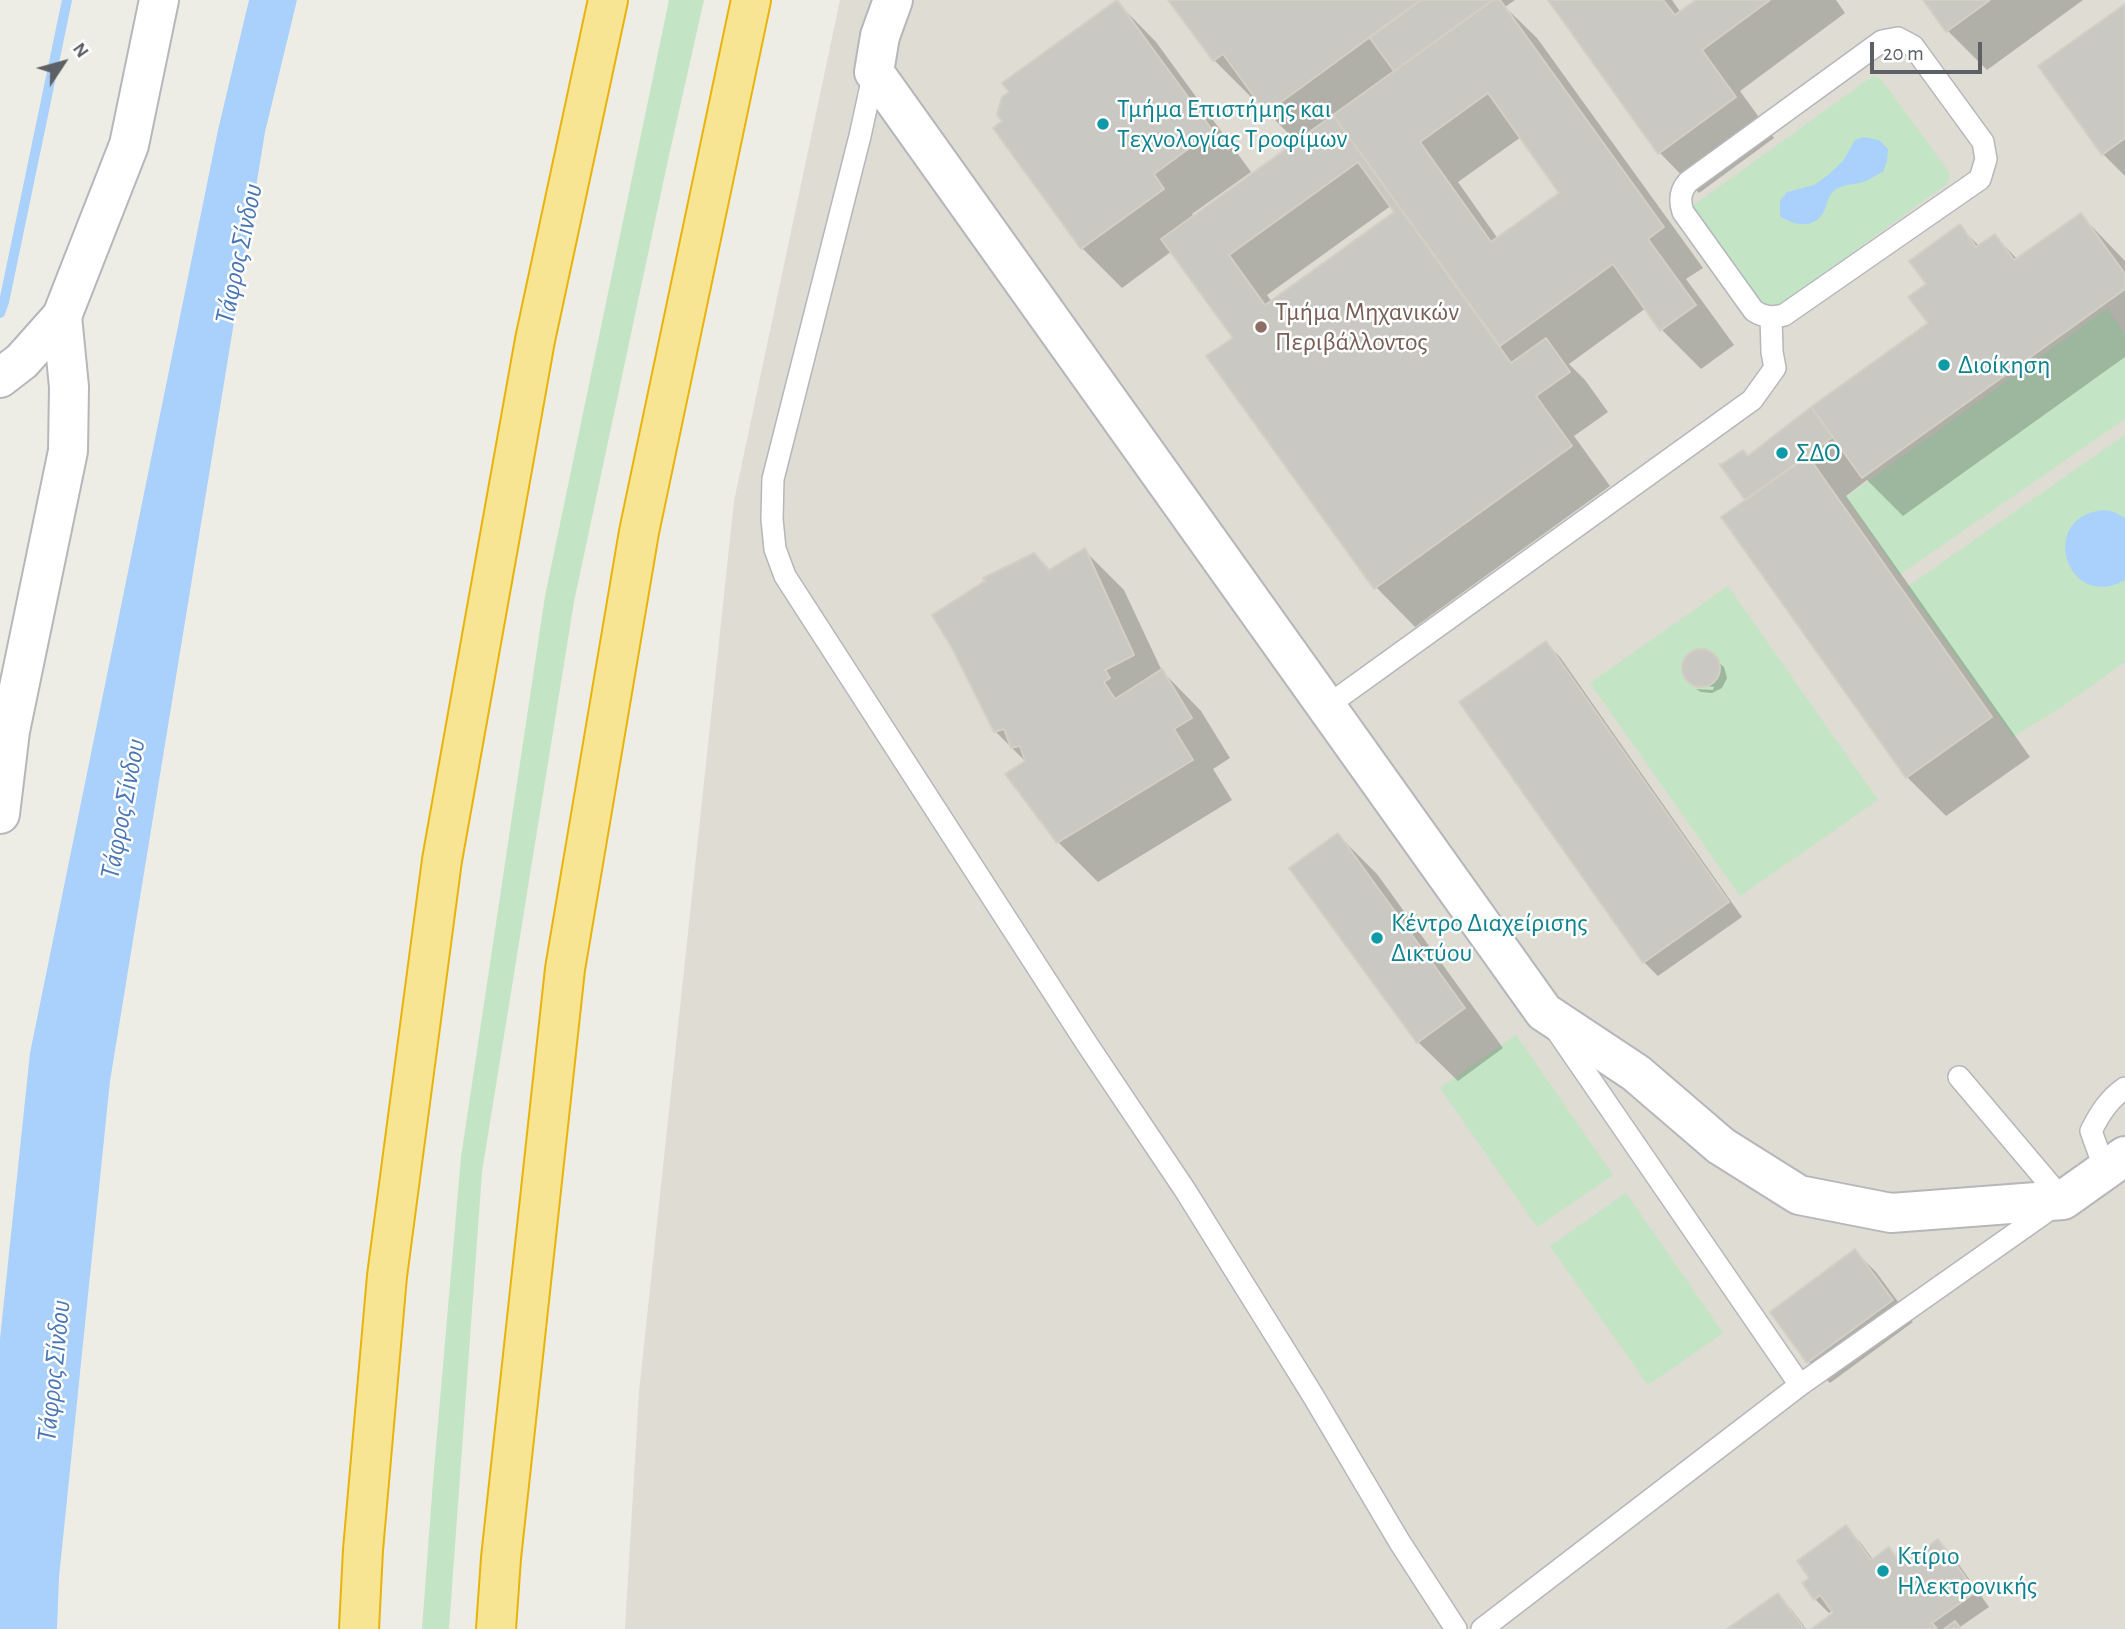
<!DOCTYPE html>
<html>
<head>
<meta charset="utf-8">
<style>
	body { margin:0 }
	#map { position:relative; width:2125px; height:1629px; overflow:hidden; background:#eeede5; font-family:"Alegreya Sans",sans-serif }
	canvas { display:block }
	.north { position:absolute; left:28px; top:28px; width:70px; height:70px; -webkit-text-stroke:5px #fff; paint-order:stroke; rotate:54deg; font-size:19px; font-weight:700; line-height:28px; text-align:center; color:#5d6065 }
	.north::after { content:''; display:block; margin:auto; width:24px; height:32px; background:#5d6065; clip-path:polygon(50% 0,100% 100%,50% 72%,0 100%) }
	.scale { position:absolute; left:1870px; top:42px; width:112px; height:32px; box-sizing:border-box; border:4px solid #5d6065; border-top:0; padding-left:9px; font-size:21px; line-height:24px; white-space:nowrap; color:#5d6065; -webkit-text-stroke:5px #fff; paint-order:stroke }
</style>
</head>
<body>
<div id="map">
<canvas width="2125" height="1629"></canvas>
<div class="north">N</div>
<div class="scale">20 m</div>
</div>
<script>
const c = document.querySelector('canvas').getContext('2d');
c.lineJoin = 'round';
function fillPath(path, color) {
  c.fillStyle = color;
  c.fill(path, 'evenodd');
}
function trace(path, color, width, dash) {
  c.strokeStyle = color;
  c.lineWidth = width;
  c.lineCap = dash ? 'butt' : 'round';
  c.setLineDash(dash || []);
  c.stroke(path);
}
function label(font, color, halo, rows, align = 'center') {
  c.font = font + ' "Alegreya Sans",sans-serif';
  c.lineWidth = 5;
  c.setLineDash([]);
  c.textBaseline = 'middle';
  c.strokeStyle = halo;
  c.fillStyle = color;
  for (const [text, x, y, turn = 0] of rows) {
    c.save();
    c.translate(x, y);
    c.rotate((+turn || 0) * Math.PI / 180);
    c.textAlign = isNaN(turn) ? turn : align;
    if (halo) c.strokeText(text, 0, 0);
    c.fillText(text, 0, 0);
    c.restore();
  }
}
fillPath(new Path2D(`
	M840,0H2125V1629H625L639,1392L734,501Z`), '#dedcd3');
fillPath(new Path2D(`
	M669,0H704L668,160L574,602L482,1172L449,1629H422L433,1481L461,1157L545,596Z
	M1873,76L1881,79L1949,172L1950,176L1947,184L1756,322L1746,320L1677,224L1680,215Z
	M2107,309L2125,334V419L1899,575L1846,497Z
	M2125,435V662L2063,706L2013,737L1907,587Z
	M1728,586L1878,800L1740,896L1590,683Z
	M1516,1035L1613,1175L1537,1227L1440,1088Z
	M1626,1193L1723,1333L1648,1385L1550,1246Z`), '#c3e5c5');
fillPath(new Path2D(`
	M249,0H297L265,132L110,1081L59,1577L57,1629H0V1339L30,1053L218,130Z
	M1864,137L1879,140L1888,149L1887,161L1883,172C1876,175 1869,180 1863,182C1854,185 1844,184 1836,189C1827,195 1828,204 1823,213C1813,230 1793,225 1780,216V201L1787,192L1814,185L1828,175L1843,161L1855,140Z
	M2104,510L2114,512L2125,518V580C2067,613 2036,516 2104,510Z`), '#a9d1fb');
fillPath(new Path2D(`
	M1170,0H1515L1505,7L1537,38L1703,268L1686,279L1734,345L1701,369L1661,329L1646,308L1569,364L1585,380L1608,412L1574,436L1610,486L1415,627L1376,587L1235,338L1172,251L1122,288L1082,248L996,128L1004,122L1012,93L1117,2L1156,42L1251,172L1192,214L1194,217L1298,143L1267,112L1256,97L1253,99L1214,60ZM1521,137L1562,194L1498,239L1458,182ZM1392,205L1397,212L1272,302L1267,295Z
	M1550,0H1672L1681,13L1699,0H1836L1845,13L1740,91L1774,138L1699,193L1660,153Z
	M1925,0H2083L1987,70L1948,31Z
	M2125,6V176L2103,154Z
	M2081,215L2125,261V357L1903,516L1867,480L1846,496L2030,757L1946,816L1907,777L1747,500L1722,466L1748,458L1930,324L1928,284L1960,227L1980,247L1995,236L2018,260Z
	M1085,551L1124,590L1162,671L1201,711L1230,758L1213,769L1232,800L1098,882L1058,842L1026,762L995,731L1034,555L1051,572Z
	M1546,643L1560,657L1742,917L1658,976L1644,962Z
	M1695,651L1707,652L1724,667L1727,678L1722,688L1712,693L1701,692L1696,689L1713,690L1714,687L1691,684L1683,670L1686,659Z
	M1338,835L1377,874L1503,1048L1458,1081L1418,1042Z
	M1855,1251L1876,1272L1913,1322L1830,1383L1809,1362L1772,1312Z
	M1846,1528L1860,1542L1874,1561L1889,1549L1905,1565L1938,1541L1952,1555L1989,1607L1960,1627L1961,1629H1814L1836,1614L1833,1610L1829,1613L1815,1599L1804,1584L1812,1578Z
	M1777,1595L1791,1609L1806,1629H1729Z`), '#0003');
trace(new Path2D(`
	M0,313L4,302L67,0`), '#a9d1fb', 10);
const building = new Path2D(`
	M1117,0L1213,131L1154,174L1164,189L1081,249L993,128L1002,121L997,115L1002,97L1009,92L1002,83Z
	M1168,0H1421L1266,113L1223,54L1213,61Z
	M1421,0H1493L1394,71L1369,37Z
	M1493,0H1500L1664,227L1648,239L1696,305L1660,331L1613,264L1500,346L1333,115ZM1488,93L1559,193L1491,242L1420,142Z
	M1548,0H1663L1675,15L1696,0H1770L1702,50L1736,97L1658,154Z
	M1923,0H1990L1946,32Z
	M2125,4V138L2102,155L2038,66Z
	M1333,115L1511,363L1546,338L1570,372L1536,396L1572,446L1374,589L1206,356L1233,338L1161,239ZM1358,162L1394,212L1265,305L1229,255Z
	M2081,213L2125,274V289L1862,478L1811,407L1928,323L1908,297L1926,284L1909,261L1960,224L1976,247L1995,234L2014,260Z
	M1811,407L1833,437L1745,500L1719,464H1722L1743,450L1748,456Z
	M1808,456L1992,717L1906,778L1721,517Z
	M1085,548L1134,655L1105,670L1110,678L1104,682L1115,699L1162,669L1192,718L1174,729L1193,760L1057,843L1005,774L1025,761L1020,746L1011,748L1004,729L994,732L952,648L932,615L985,581L983,578L1034,553L1049,570Z
	M1546,641L1729,902L1643,963L1459,702Z
	M1682 668a19 19 0 1 1 38 0a19 19 0 1 1-38 0Z
	M1338,833L1465,1008L1417,1043L1289,868Z
	M1855,1249L1893,1300L1807,1363L1770,1312Z
	M1846,1525L1871,1560L1889,1547L1902,1565L1938,1539L1976,1592L1932,1623L1937,1629H1811L1833,1613L1820,1595L1814,1600L1802,1583L1809,1578L1797,1561Z
	M1778,1593L1804,1629H1727Z
	M1955,1621L1961,1629H1944Z`);
fillPath(building, '#cac8c2');
trace(building, '#d3cfc4', 2);
const lane = new Path2D(`
	M1898,38L1913,46L1983,142L1986,159L1980,179L1784,315C1772,318 1764,317 1754,311L1683,212C1679,200 1680,191 1688,182L1882,41Z
	M874,72L860,136L773,479L772,519L775,549L785,576L1087,1044L1185,1190L1312,1394L1399,1541L1456,1629
	M1327,706L1752,400L1775,368L1772,352L1771,317
	M1557,1031L1800,1385
	M2105,1170L2091,1131C2100,1113 2109,1099 2125,1088
	M1482,1629L1800,1385L2063,1200L1959,1077`);
const street = new Path2D(`
	M893,0L880,36L874,72L1544,1012L1636,1073L1721,1146L1799,1195L1891,1213L2063,1200L2125,1156
	M0,814L10,731L68,451L69,387L62,316`);
const secondary = new Path2D(`
	M0,378L22,361L62,316L129,145L159,0`);
const highway = new Path2D(`
	M359,1629L363,1550L387,1276L442,860L535,340L608,0
	M496,1629L501,1558L565,969L639,532L751,0`);
trace(lane, '#b5b7bb', 24);
trace(street, '#b5b7bb', 42);
trace(secondary, '#b4b7bc', 42);
trace(highway, '#e8b30b', 42);
trace(lane, '#fff', 21);
trace(street, '#fff', 38);
trace(secondary, '#fff', 38);
trace(highway, '#f8e593', 38);
for (const [x, y, r, color] of [
	[1103,124,7,"#0f9aa8"],
	[1261,327,7,"#8d6e63"],
	[1944,365,7,"#0f9aa8"],
	[1782,453,7,"#0f9aa8"],
	[1377,938,7,"#0f9aa8"],
	[1883,1571,7,"#0f9aa8"]
]) {
  const dot = new Path2D();
  dot.arc(x, y, r, 0, 2 * Math.PI);
  c.fillStyle = color;
  c.fill(dot);
  trace(dot, '#fff', 2.5);
}
label('26px', '#0d838f', '#fff', [
	["Τμήμα Επιστήμης και",1117,109],
	["Τεχνολογίας Τροφίμων",1117,139],
	["Διοίκηση",1958,365],
	["ΣΔΟ",1796,453],
	["Κέντρο Διαχείρισης",1391,923],
	["Δικτύου",1391,953],
	["Κτίριο",1897,1556],
	["Ηλεκτρονικής",1897,1586]
], 'left');
label('26px', '#785e54', '#fff', [
	["Τμήμα Μηχανικών",1275,312],
	["Περιβάλλοντος",1275,342]
], 'left');
label('italic 28px', '#4976b5', '#fff', [
	["Τάφρος Σίνδου",239,254,-78],
	["Τάφρος Σίνδου",123,809,-79],
	["Τάφρος Σίνδου",54,1371,-84]
]);
</script>
</body>
</html>
